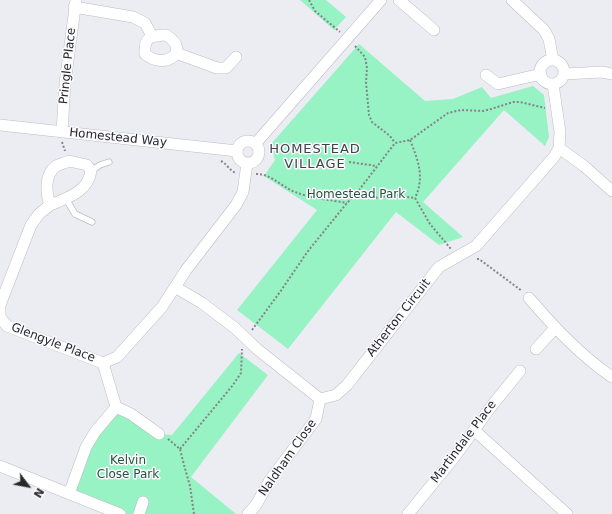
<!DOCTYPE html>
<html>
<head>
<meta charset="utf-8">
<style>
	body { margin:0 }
	#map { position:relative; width:612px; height:514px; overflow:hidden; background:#ecedf3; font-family:"DejaVu Sans",sans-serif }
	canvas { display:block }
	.north { position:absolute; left:8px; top:466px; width:40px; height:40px; -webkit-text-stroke:3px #fafaff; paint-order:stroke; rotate:122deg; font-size:11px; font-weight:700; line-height:16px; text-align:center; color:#28282a }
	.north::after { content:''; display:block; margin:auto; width:14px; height:18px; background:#28282a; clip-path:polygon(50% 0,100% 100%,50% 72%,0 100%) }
</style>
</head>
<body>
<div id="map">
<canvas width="612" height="514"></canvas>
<div class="north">N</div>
</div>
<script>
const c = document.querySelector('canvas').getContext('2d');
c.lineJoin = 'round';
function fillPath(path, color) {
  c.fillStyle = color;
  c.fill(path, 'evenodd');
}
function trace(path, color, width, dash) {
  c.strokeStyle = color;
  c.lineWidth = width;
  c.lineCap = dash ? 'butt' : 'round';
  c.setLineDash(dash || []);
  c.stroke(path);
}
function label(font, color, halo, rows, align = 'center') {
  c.font = font + ' "DejaVu Sans",sans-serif';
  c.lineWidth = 3;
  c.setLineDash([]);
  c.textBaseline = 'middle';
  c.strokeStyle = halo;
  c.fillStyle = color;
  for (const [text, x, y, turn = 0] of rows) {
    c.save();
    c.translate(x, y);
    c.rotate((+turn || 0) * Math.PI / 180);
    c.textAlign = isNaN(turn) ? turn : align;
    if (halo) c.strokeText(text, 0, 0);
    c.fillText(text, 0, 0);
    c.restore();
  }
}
fillPath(new Path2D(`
	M300,0H326L346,17L334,30Z
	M359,44L425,101L453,99L482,87L491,98L533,86L544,95L549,137L545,146L504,110L423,202L463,237L439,245L396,212L288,349L237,310L317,210L264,176L275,160L271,144Z
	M239,353L268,375L191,477L236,514H120L69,494L86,447L116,407L159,434L172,435Z`), '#97f2c4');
const lane = new Path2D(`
	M91,171L100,165L109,162
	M66,199L75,214L92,222`);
const street = new Path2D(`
	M399,0L434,30
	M512,0L544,30L549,39L553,60
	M74,7L133,17L145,23L152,36
	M166,35C192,51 165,71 145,54C144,36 151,36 166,35Z
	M176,53L217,68H226L236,57
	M540 72a12 12 0 1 1 24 0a12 12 0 1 1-24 0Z
	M564,74L602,72L612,74
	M486,75L498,84L541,74
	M0,125L237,151
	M62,132L65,83L76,0
	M237 152a11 11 0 1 1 22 0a11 11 0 1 1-22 0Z
	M256,143L381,0
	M559,148L584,166L612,191
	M69,161L87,165L91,171C88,192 67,198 50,205C46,193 44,175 56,166C60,164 65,163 69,161Z
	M50,205L39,214L31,225L0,305V317L7,326L103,363L117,357L162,307L186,270L236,205L243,192L247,163
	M175,287L202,303L235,328L257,349L320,399L336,395L347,385L439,267L476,246L554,157L559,148L560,132L553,84
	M529,298C554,327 580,355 612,377
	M536,349L555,328
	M103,363L116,407
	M474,430L567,514
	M0,466L120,514
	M69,494L86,447L95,432L116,407L131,414L159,434
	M139,514L143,502
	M248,514L256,505L270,480L316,419L320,399
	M408,514L453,459L490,408L520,371`);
trace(lane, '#bcbcc2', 7);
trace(street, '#bcbcc2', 12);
trace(new Path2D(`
	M309,0L315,11L340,32
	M355,46L365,57L367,68L366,82L369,115L372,122L390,136L395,143
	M410,140C418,160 425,177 415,198
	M62,142L65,151
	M221,161C227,164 230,171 236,173
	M349,162L377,166
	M256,174C272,174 280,186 295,192C309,198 331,200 347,203
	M356,194L374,198L394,195L415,198L430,224L451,249
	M477,259H479L522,291
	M252,330L280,292L308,251L347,203L356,194L395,143L410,140L448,113L461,110L483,111L491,109L513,102H520L545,108
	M168,439L180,449L184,465L190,486L194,514
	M180,449L233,385L241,373L242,349`), '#838488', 2, [2, 2]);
trace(lane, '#fff', 5.5);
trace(street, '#fff', 11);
label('12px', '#28282a', '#fafaff', [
	["Pringle Place",68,66,-84],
	["Homestead Way",118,138,6],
	["Atherton Circuit",399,318,-52],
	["Glengyle Place",53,343,21],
	["Martindale Place",464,442,-53],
	["Naldham Close",288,458,-55]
]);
label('12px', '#25533d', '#fafaff', [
	["Homestead Park",356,195],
	["Kelvin",128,461],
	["Close Park",128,475]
]);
c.letterSpacing = '1px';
label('13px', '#414247', '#fafaff', [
	["HOMESTEAD",315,150],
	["VILLAGE",315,165]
]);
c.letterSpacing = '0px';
</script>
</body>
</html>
